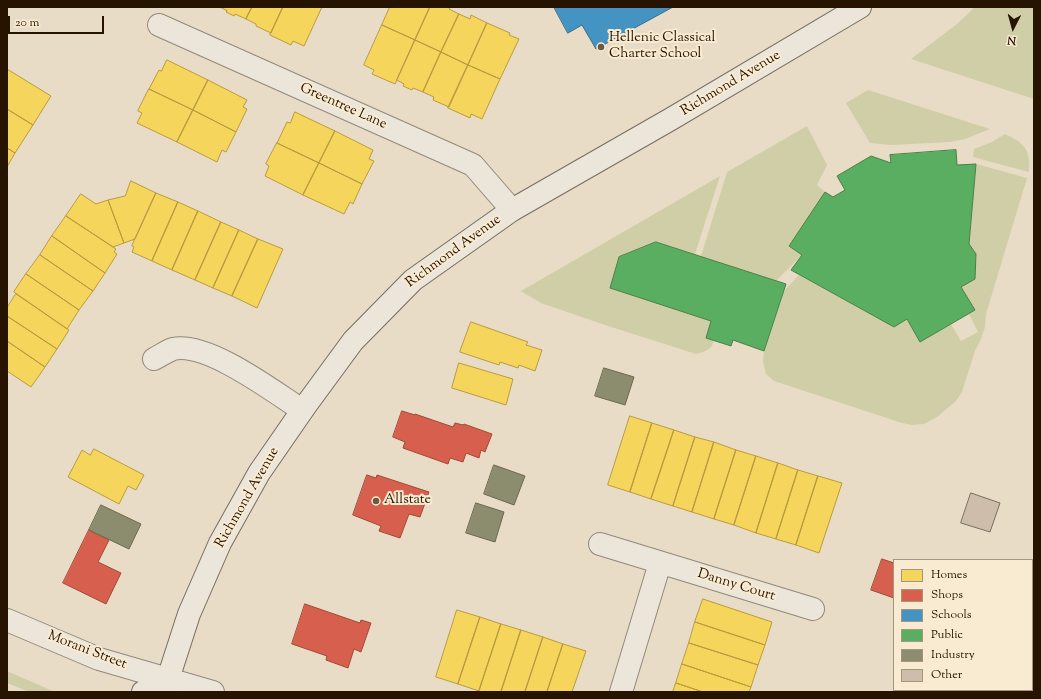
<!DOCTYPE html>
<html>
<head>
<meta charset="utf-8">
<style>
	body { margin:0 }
	#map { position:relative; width:1041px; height:699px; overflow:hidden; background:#e8dcc6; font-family:"Sorts Mill Goudy",serif }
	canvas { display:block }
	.frame { position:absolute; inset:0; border:8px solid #261400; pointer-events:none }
	.legend { position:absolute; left:893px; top:559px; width:140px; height:132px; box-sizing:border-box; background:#f9ebd1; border:1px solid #a5957d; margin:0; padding:5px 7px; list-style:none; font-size:12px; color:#261400 }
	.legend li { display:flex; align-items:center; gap:8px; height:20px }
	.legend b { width:20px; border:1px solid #a5957d }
	.north { position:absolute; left:993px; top:8px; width:40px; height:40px; -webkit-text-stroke:3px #f9ebd1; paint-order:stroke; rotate:186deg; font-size:11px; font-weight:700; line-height:16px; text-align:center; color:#261400 }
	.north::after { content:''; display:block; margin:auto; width:14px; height:18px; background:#261400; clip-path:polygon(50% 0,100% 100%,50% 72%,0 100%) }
	.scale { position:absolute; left:8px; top:16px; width:96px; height:18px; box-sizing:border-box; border:2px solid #261400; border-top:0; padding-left:5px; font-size:12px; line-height:14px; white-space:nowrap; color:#261400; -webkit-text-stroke:3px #f9ebd1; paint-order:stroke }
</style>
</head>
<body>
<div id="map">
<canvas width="1041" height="699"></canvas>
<div class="frame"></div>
<ul class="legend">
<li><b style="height:11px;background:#f6d55c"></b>Homes</li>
<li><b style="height:11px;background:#d6604d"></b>Shops</li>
<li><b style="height:11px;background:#4393c3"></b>Schools</li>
<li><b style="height:11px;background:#5aae61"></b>Public</li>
<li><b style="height:11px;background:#8c8c6e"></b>Industry</li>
<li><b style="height:11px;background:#cfbdab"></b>Other</li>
</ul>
<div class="north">N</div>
<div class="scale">20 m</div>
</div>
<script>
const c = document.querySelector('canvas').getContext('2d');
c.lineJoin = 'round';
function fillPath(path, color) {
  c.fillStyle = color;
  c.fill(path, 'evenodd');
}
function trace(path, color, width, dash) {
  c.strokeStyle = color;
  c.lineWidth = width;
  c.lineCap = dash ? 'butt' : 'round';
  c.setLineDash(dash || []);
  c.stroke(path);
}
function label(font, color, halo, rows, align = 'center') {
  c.font = font + ' "Sorts Mill Goudy",serif';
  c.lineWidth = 4;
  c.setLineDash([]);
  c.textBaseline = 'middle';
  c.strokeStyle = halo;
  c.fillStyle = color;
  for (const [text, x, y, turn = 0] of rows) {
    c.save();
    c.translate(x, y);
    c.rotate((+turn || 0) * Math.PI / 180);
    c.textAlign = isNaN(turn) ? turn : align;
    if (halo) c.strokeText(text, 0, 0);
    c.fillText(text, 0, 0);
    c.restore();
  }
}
fillPath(new Path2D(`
	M975,7H1034V99L911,59L957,24Z
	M868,90L990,129L965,139L950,142L891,145L870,143L846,103Z
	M807,126L827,165L817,185L825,192L789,245L802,255L776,281L701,256L727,172Z
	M1005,134C1024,143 1031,149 1029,172L973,157L974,149L992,142Z
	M976,164L1027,178L986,314L985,327L981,339L975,351L962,392L956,401L937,417L924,424L912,425L902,423L774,381L766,374L763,362L764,351L784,291L799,275L894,327L907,319L920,342L951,324L961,341L978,332L969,314L975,310L961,287L969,244Z
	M720,176L695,254L656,242L619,257L610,288L711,321C715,340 718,349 696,354L605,325L541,303L521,291Z
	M1034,575V692H999V690H1032V582Z
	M7,671L55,692H29L7,683Z`), '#d0cea7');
const homes = new Path2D(`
	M220,7H252L246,19L235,14L234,16L226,12L227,11Z
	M252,7H283L271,33L256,26V24L246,19Z
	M283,7H322L304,46L293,41L291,45L270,35Z
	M390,7H430L415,40L382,25Z
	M430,7H450L449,9L459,14L441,52L415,40Z
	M459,14L470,19L471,15L487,23L468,65L441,52Z
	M487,23L510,33L509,35L519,39L500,79L468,65Z
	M382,25L415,40L395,84L372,74L374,70L364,65Z
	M415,40L441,52L423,92L413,88L412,90L403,86L404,84L397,80Z
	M441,52L468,65L449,107L433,100L434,97L423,92Z
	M167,60L208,80L193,110L149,89L159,70L161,71Z
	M468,65L500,79L482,119L471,114L470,118L448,108Z
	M7,69L51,96L33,125L7,109Z
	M208,80L247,100L243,107L247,109L236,132L193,110Z
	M149,89L193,110L177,142L137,123L142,113L138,111Z
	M7,109L33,125L15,153L7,148Z
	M193,110L236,132L226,152L222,150L217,162L177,142Z
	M295,112L335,131L319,163L277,143L287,122L290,123Z
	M335,131L373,150L369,159L374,161L362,184L319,163Z
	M277,143L319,163L303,195L265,176L269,166L266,164Z
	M7,148L15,153L7,167Z
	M319,163L362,184L353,204L350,202L344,214L303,195Z
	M131,181L156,193L135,239L124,243L108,200L125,196Z
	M156,193L178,202L152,261L132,252L134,247L132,246Z
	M81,194L96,204L108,200L124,243L113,247L66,216Z
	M178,202L198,211L172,270L152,261Z
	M198,211L221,222L195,280L172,270Z
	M66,216L116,249L114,252L117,254L105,273L52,236Z
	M221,222L239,230L213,288L195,280Z
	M239,230L258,239L232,296L213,288Z
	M52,236L105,273L93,291L40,255Z
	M258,239L283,249L257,308L232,296Z
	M40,255L93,291L79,310L26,274Z
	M26,274L79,310L67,329L14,292Z
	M16,294L69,330L57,349L7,316V308Z
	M7,316L57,349L45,367L7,341Z
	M471,322L528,342L526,345L542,350L535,371L519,365L518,368L500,362L499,365L460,352Z
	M7,341L45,367L31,387L7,371Z
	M459,363L513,379L506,405L452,388Z
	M630,416L652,423L630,492L608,485Z
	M652,423L674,430L651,499L630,492Z
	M674,430L695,437L673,506L651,499Z
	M695,437L714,442L692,512L673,506Z
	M714,442L736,450L714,519L692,512Z
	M94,449L144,475L136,490L128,486L119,504L68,477L82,450L90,455Z
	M736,450L756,456L734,525L714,519Z
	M756,456L778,463L756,533L734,525Z
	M778,463L798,470L776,539L756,533Z
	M798,470L818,476L796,545L776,539Z
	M818,476L842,483L819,553L796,545Z
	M703,599L772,622L765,645L695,622Z
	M457,610L480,617L458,684L436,677Z
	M480,617L501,624L479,691L458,684Z
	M695,622L765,645L758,665L689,643Z
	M501,624L521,630L501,692H482L479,691Z
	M521,630L543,637L525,692H501Z
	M543,637L563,644L547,692H525Z
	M689,643L758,665L751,687L682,664Z
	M563,644L586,651L572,692H547Z
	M682,664L751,687L749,692H703L676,683Z
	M676,683L703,692H673Z`);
fillPath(homes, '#f6d55c');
trace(homes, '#b89b40', 1);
const shops = new Path2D(`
	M402,411L415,415V414L453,427L455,423L463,425L464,424L492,434L485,452L481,450L479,458L466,453L463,462L450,458L448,464L403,448L405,442L393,437Z
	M367,475L376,478L377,475L429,492L420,517L409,514L400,538L379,531L381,526L353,515Z
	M89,530L109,540L98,562L121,573L106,604L63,583Z
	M882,559L894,563V598L871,590Z
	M305,604L360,623L361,620L371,623L361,652L354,649L348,668L326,660L327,656L292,644Z`);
fillPath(shops, '#d6604d');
trace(shops, '#a14936', 1);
const schools = new Path2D(`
	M554,7H673L596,49L582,25L568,33Z`);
fillPath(schools, '#4393c3');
trace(schools, '#3a6d88', 1);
const public = new Path2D(`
	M956,150L957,165L976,164L969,244L976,254L975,279L961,287L975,310L920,342L907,319L894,327L791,270L802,255L789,246L825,192L833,197L845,190L837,176L871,156L891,163L890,155Z
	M656,242L786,284L764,351L733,340L731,346L706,338L711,321L610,288L619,257Z`);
fillPath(public, '#5aae61');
trace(public, '#4a8044', 1);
const industry = new Path2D(`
	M604,368L634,377L625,405L595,396Z
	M494,465L525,476L514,505L484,494Z
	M476,503L504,512L495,542L466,533Z
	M101,505L141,524L129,549L89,530Z`);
fillPath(industry, '#8c8c6e');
trace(industry, '#6d684d', 1);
const building = new Path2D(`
	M971,493L1000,503L990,532L961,523Z`);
fillPath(building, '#cfbdab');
trace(building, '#776d60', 1);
const street = new Path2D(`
	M159,25L473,165L512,210
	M154,359C160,356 167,351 173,349C207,341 274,392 302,410
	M600,544L813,609
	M7,620L99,659L213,692
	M621,692L660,563`);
const secondary = new Path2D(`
	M143,692L168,679
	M171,692L168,679L189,614L220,543L259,473L306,405L353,341L413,280L512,210L671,119L860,7`);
trace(street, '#92897a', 24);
trace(secondary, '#776d60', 24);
trace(street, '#ebe5da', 22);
trace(secondary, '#ebe5da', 22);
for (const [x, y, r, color] of [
	[601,47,4,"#6a5a45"],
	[376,501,4,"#6a5a45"]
]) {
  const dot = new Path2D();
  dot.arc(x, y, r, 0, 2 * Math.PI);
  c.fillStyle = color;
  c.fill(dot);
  trace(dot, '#f9ebd1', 1.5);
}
label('14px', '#261400', '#f9ebd1', [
	["Hellenic Classical",609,39],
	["Charter School",609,55],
	["Allstate",384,501]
], 'left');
label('14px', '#261400', '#f9ebd1', [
	["Richmond Avenue",731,84,-31],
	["Greentree Lane",343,107,24],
	["Richmond Avenue",454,252,-36],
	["Richmond Avenue",248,498,-60],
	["Danny Court",736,586,17],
	["Morani Street",87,651,21]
]);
</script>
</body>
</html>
